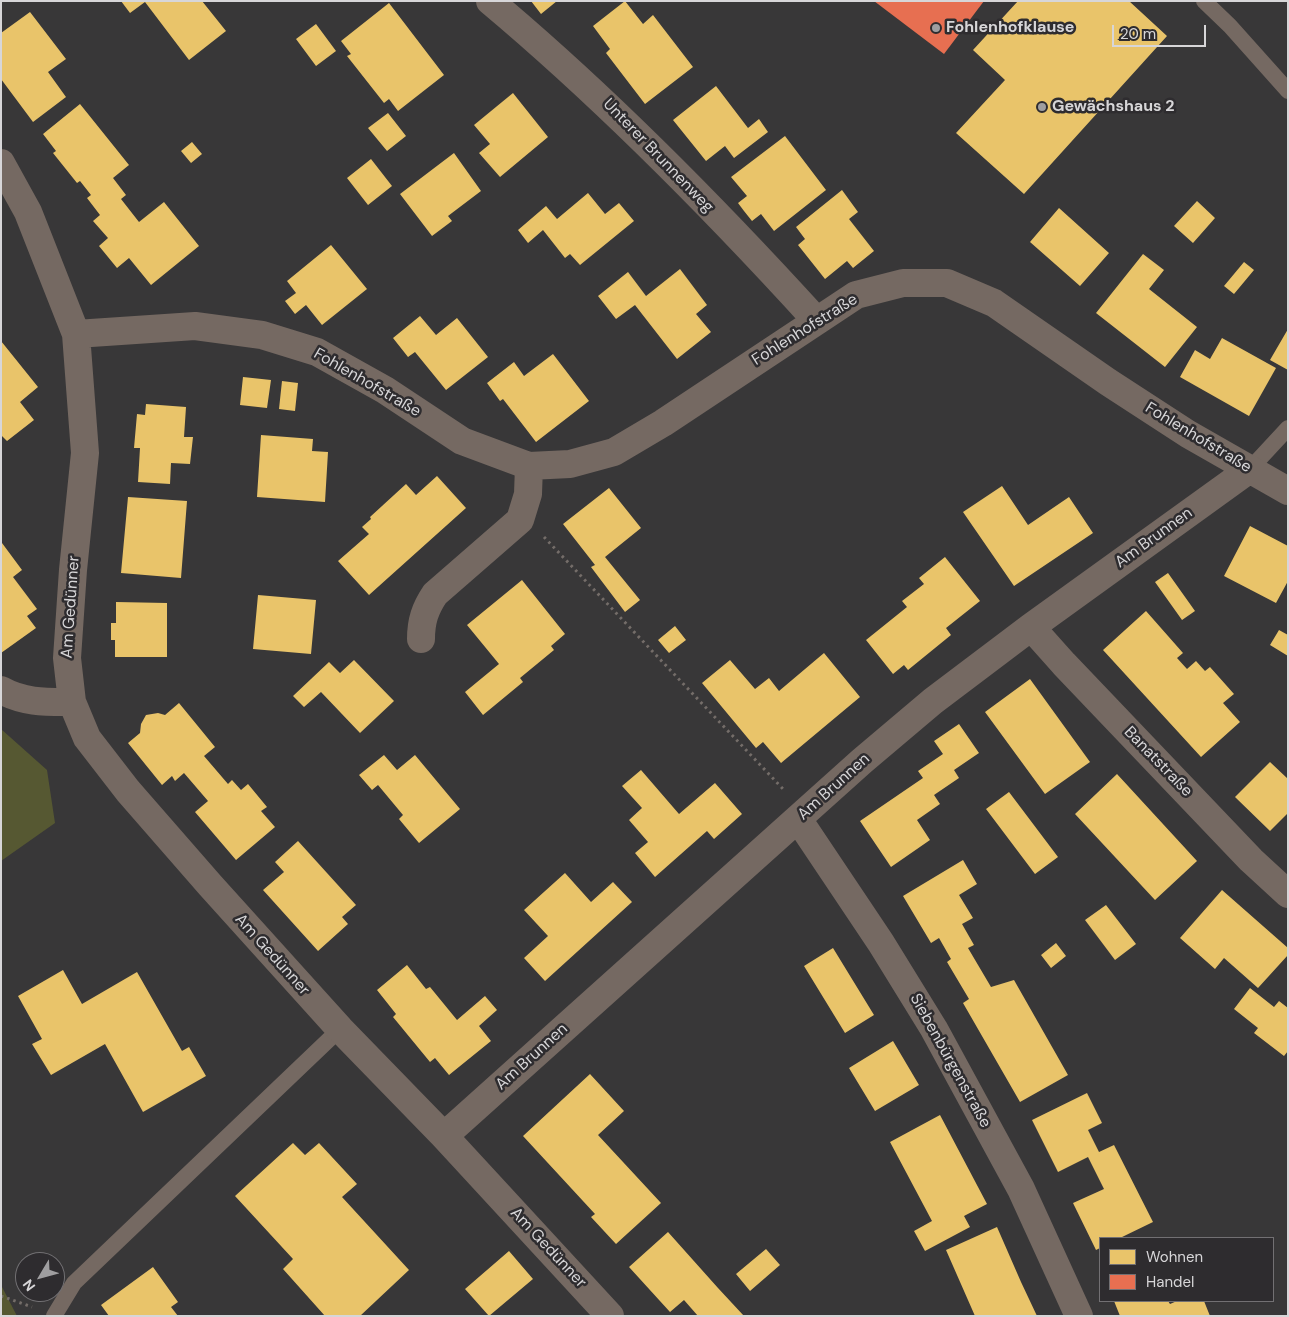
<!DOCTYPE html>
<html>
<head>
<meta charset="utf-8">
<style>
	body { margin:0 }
	#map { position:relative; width:1289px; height:1317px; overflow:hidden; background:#383738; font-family:"DM Sans",sans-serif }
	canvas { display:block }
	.frame { position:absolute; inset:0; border:2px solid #d7d6d8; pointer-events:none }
	.legend { position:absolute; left:1099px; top:1237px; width:175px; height:65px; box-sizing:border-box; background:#2e2c2f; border:1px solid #727073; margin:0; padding:6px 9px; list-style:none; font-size:15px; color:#d7d6d8 }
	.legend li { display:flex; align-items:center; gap:10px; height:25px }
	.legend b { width:25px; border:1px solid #727073 }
	.north { position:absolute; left:15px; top:1252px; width:50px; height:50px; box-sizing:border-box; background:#2e2c2f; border:1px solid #727073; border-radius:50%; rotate:233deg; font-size:14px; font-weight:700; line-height:20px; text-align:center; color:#d7d6d8 }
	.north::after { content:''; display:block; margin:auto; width:18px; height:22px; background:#9f9ea0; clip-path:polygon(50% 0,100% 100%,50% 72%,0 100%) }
	.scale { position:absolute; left:1112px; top:25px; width:94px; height:22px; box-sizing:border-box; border:2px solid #d7d6d8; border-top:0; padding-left:6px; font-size:15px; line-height:18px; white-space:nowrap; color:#d7d6d8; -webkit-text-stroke:4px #2e2c2f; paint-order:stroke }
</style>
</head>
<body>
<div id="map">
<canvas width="1289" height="1317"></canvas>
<div class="frame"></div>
<ul class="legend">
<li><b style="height:14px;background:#e9c46a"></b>Wohnen</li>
<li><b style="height:14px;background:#e76f51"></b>Handel</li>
</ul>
<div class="north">N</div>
<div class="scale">20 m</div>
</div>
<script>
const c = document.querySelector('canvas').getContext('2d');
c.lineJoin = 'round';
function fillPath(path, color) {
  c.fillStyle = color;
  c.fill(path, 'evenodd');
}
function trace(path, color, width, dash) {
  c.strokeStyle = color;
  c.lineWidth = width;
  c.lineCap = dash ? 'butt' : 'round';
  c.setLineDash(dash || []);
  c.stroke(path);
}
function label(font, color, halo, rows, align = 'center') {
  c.font = font + ' "DM Sans",sans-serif';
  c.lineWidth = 5;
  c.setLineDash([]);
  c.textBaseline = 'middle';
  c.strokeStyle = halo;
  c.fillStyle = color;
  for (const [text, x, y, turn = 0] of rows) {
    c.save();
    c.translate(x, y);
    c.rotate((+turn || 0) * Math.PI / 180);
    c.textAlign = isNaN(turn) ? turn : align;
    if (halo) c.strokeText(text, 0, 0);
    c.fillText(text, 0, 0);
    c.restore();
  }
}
fillPath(new Path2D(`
	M1,729L47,770L55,823L1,861Z
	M1,1285L17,1316H1Z`), '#565832');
fillPath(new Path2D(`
	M121,1H202L226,31L189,60L145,2L130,13Z
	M531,1H557L541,14Z
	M625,1L643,24L653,15L693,67L645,104L606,53L610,49L593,26Z
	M1018,1H1129L1167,36L1024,194L956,133L1005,80L973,50Z
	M389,3L444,75L398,111L389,99L384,103L347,56L351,54L341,41Z
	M30,12L66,59L48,72L66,97L33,122L1,79V33Z
	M316,24L336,51L316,66L296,39Z
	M716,86L748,128L759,119L768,132L734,158L725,146L706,161L673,120Z
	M513,93L548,137L500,177L479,153L490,144L474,125Z
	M80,104L129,165L113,178L126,195L121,199L139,222L164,202L199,246L151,285L129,258L117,268L99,246L108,238L93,221L100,215L87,198L91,195L80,181L77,183L53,153L56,151L43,134Z
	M388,113L406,136L387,151L368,128Z
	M785,136L826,190L774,231L761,214L752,221L744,211L738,203L747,196L731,177Z
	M192,142L202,154L191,163L181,151Z
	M454,153L481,191L448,216L452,221L432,236L400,194Z
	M371,159L392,186L368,205L347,178Z
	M842,190L858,212L849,219L874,251L853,268L847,261L825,279L798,245L805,239L796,227Z
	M588,193L605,214L619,203L634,221L580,265L570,254L565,258L543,230L528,243L518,230L546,206L557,219Z
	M1197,201L1215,218L1193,243L1174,226Z
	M1059,208L1109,253L1080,286L1030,242Z
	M331,245L367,289L322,325L306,305L295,314L285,301L296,293L287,281Z
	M1143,254L1164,270L1149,289L1197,327L1165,367L1096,313Z
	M1244,262L1254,270L1234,294L1224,286Z
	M680,269L707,305L696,314L711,332L677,359L635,305L616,319L598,296L628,272L646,296Z
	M420,316L436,335L457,318L488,357L446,390L415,352L408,357L393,338Z
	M1288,329V370L1270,360Z
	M1222,338L1276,368L1249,416L1180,377L1195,350L1210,359Z
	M1,341L38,387L20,402L34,420L7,441L1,435Z
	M553,354L589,401L536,442L503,399L500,401L487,383L514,362L524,376Z
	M243,377L271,380L267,408L240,405Z
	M282,381L298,383L295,411L279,409Z
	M146,404L186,407L184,437H193L190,464L171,463L170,484L138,482L140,448H134L137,414L145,415Z
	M261,435L313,439L312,451L328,452L325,502L257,497Z
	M437,476L466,508L369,595L338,561L369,534L362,527L371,519L370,517L406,484L416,495Z
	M1002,486L1028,525L1069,497L1093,533L1014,586L963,512Z
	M609,488L641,528L605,557L640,600L625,612L591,567L595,565L563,524Z
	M128,497L187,501L181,578L121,573Z
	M1250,526L1288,546V581L1276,603L1224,576Z
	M2,543L22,570L13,577L37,609L27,616L36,628L1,653Z
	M945,557L980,601L946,628L951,635L908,670L904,665L893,674L866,640L907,607L902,601L924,584L919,578Z
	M1168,573L1195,611L1182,620L1155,582Z
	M522,580L565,634L551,646L554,650L520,678L523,682L483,715L465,692L499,664L467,625Z
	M258,595L316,600L311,654L253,649Z
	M116,602L167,603V657H115V640H111V623H116Z
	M1146,611L1183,653L1177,658L1187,669L1196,661L1205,671L1210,667L1234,694L1223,703L1240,722L1201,757L1103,650Z
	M675,626L686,640L669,653L658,640Z
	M1279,630L1288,635V656L1270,645Z
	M824,653L860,697L781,763L763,742L756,748L702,683L730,660L755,689L769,678L779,691Z
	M354,660L394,701L360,733L321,692L304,707L293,696L329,662L340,673Z
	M1030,679L1090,762L1045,794L985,712Z
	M179,703L215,747L204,756L228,784L232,780L241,790L248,784L267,807L261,811L275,827L236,860L195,812L208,801L184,773L175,781L172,776L162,785L128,743L140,733L141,724L146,715L158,713L165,715Z
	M959,724L979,753L954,770L959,778L934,795L940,804L917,820L930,840L891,867L860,821L923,778L918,771L943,754L934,741Z
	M384,755L397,770L415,755L460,809L419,843L399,819L403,815L378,785L372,790L359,775Z
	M1270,762L1288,779V813L1270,831L1235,797Z
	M641,770L679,814L715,783L742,814L714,839L707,831L655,877L635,853L648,842L629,820L642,808L622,786Z
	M1117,774L1197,861L1155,900L1075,814Z
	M1009,792L1058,857L1035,874L986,809Z
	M298,841L356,905L342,917L348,924L318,951L263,890L284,872L275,862Z
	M963,860L977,884L959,895L973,918L962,924L974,945L968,948L991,987L1014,980L1068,1075L1020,1102L963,1003L969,999L947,962L951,959L939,938L931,943L903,896Z
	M565,873L591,902L613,882L632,902L545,981L524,958L548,936L524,910Z
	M1222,890L1288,948V955L1258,988L1224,958L1215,969L1180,938Z
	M1106,905L1136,944L1115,960L1085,920Z
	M1056,943L1066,956L1051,968L1041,955Z
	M833,948L874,1015L845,1033L804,966Z
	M407,965L426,989L430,987L457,1020L485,996L497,1010L479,1026L491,1041L449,1075L435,1058L430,1062L393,1017L396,1014L377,990Z
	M63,970L82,1004L137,972L182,1051L189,1047L206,1076L143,1112L105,1044L51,1075L32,1044L42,1039L18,996Z
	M1250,988L1274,1007L1279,1001L1288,1008V1051L1284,1056L1254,1033L1258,1028L1234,1009Z
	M893,1041L919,1085L875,1111L849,1068Z
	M590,1074L624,1111L598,1135L661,1203L616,1244L591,1217L595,1214L523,1136Z
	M1087,1093L1102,1123L1088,1130L1099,1152L1114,1145L1153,1222L1120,1238H1100V1248L1096,1250L1073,1203L1104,1189L1088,1157L1058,1172L1032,1120Z
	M940,1115L987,1204L964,1216L970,1227L925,1251L914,1231L932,1221L890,1142Z
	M293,1143L305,1155L319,1143L357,1184L342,1197L409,1270L360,1316H325L283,1269L293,1259L235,1196Z
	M997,1227L1021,1282L1037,1316H975L946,1250Z
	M668,1232L718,1288L744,1316H698L684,1300L670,1312L629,1267Z
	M766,1249L780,1265L750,1291L736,1274Z
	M509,1251L533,1279L489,1316L465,1289Z
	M153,1267L178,1302L171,1307L178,1316H109L101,1305Z
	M1114,1301H1168L1170,1304L1177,1301H1204L1210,1316H1120Z`), '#e9c46a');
fillPath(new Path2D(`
	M874,1H984L944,54Z`), '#e76f51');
trace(new Path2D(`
	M544,537L784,790
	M1,1296L32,1307`), '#746d69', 3, [2.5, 4]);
trace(new Path2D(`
	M1204,1L1230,26L1288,91
	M1250,469L1288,428
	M54,1316L74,1283L340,1029`), '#756962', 16);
trace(new Path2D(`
	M490,1C607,99 714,208 816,320
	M1,163L28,212L76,334L85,453L73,570L67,658L72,702L87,738L128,791L210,885L340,1029L444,1136L610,1316
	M76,334L195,326L262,335L317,352L385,390L462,441L529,466L570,464L614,452L663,423L856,295L903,283H947L994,303L1108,382L1188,434L1288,491
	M1031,627L1064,664L1251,860L1288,894
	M421,639C421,621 425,609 435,594L520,520L528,494L529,466
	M1,690C24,703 47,702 72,702
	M798,819L881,943L934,1029L1021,1189L1079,1316
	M444,1136L862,761L933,701L1031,627L1250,469`), '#756962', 28);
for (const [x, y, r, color] of [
	[936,28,5,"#9f9ea0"],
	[1042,107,5,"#9f9ea0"]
]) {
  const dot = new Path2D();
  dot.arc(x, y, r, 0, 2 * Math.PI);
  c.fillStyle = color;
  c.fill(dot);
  trace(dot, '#2e2c2f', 2);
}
label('bold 16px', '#d7d6d8', '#2e2c2f', [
	["Fohlenhofklause",946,28],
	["Gewächshaus 2",1052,107]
], 'left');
label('16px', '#d7d6d8', '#2e2c2f', [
	["Unterer Brunnenweg",658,156,46],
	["Fohlenhofstraße",805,330,-32],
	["Fohlenhofstraße",367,383,30],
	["Fohlenhofstraße",1198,438,31],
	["Am Brunnen",1154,538,-36],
	["Am Gedünner",71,607,-86],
	["Banatstraße",1158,762,46],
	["Am Brunnen",834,787,-42],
	["Am Gedünner",272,955,48],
	["Am Brunnen",532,1057,-42],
	["Siebenbürgenstraße",950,1061,61],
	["Am Gedünner",548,1248,47]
]);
</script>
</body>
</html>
